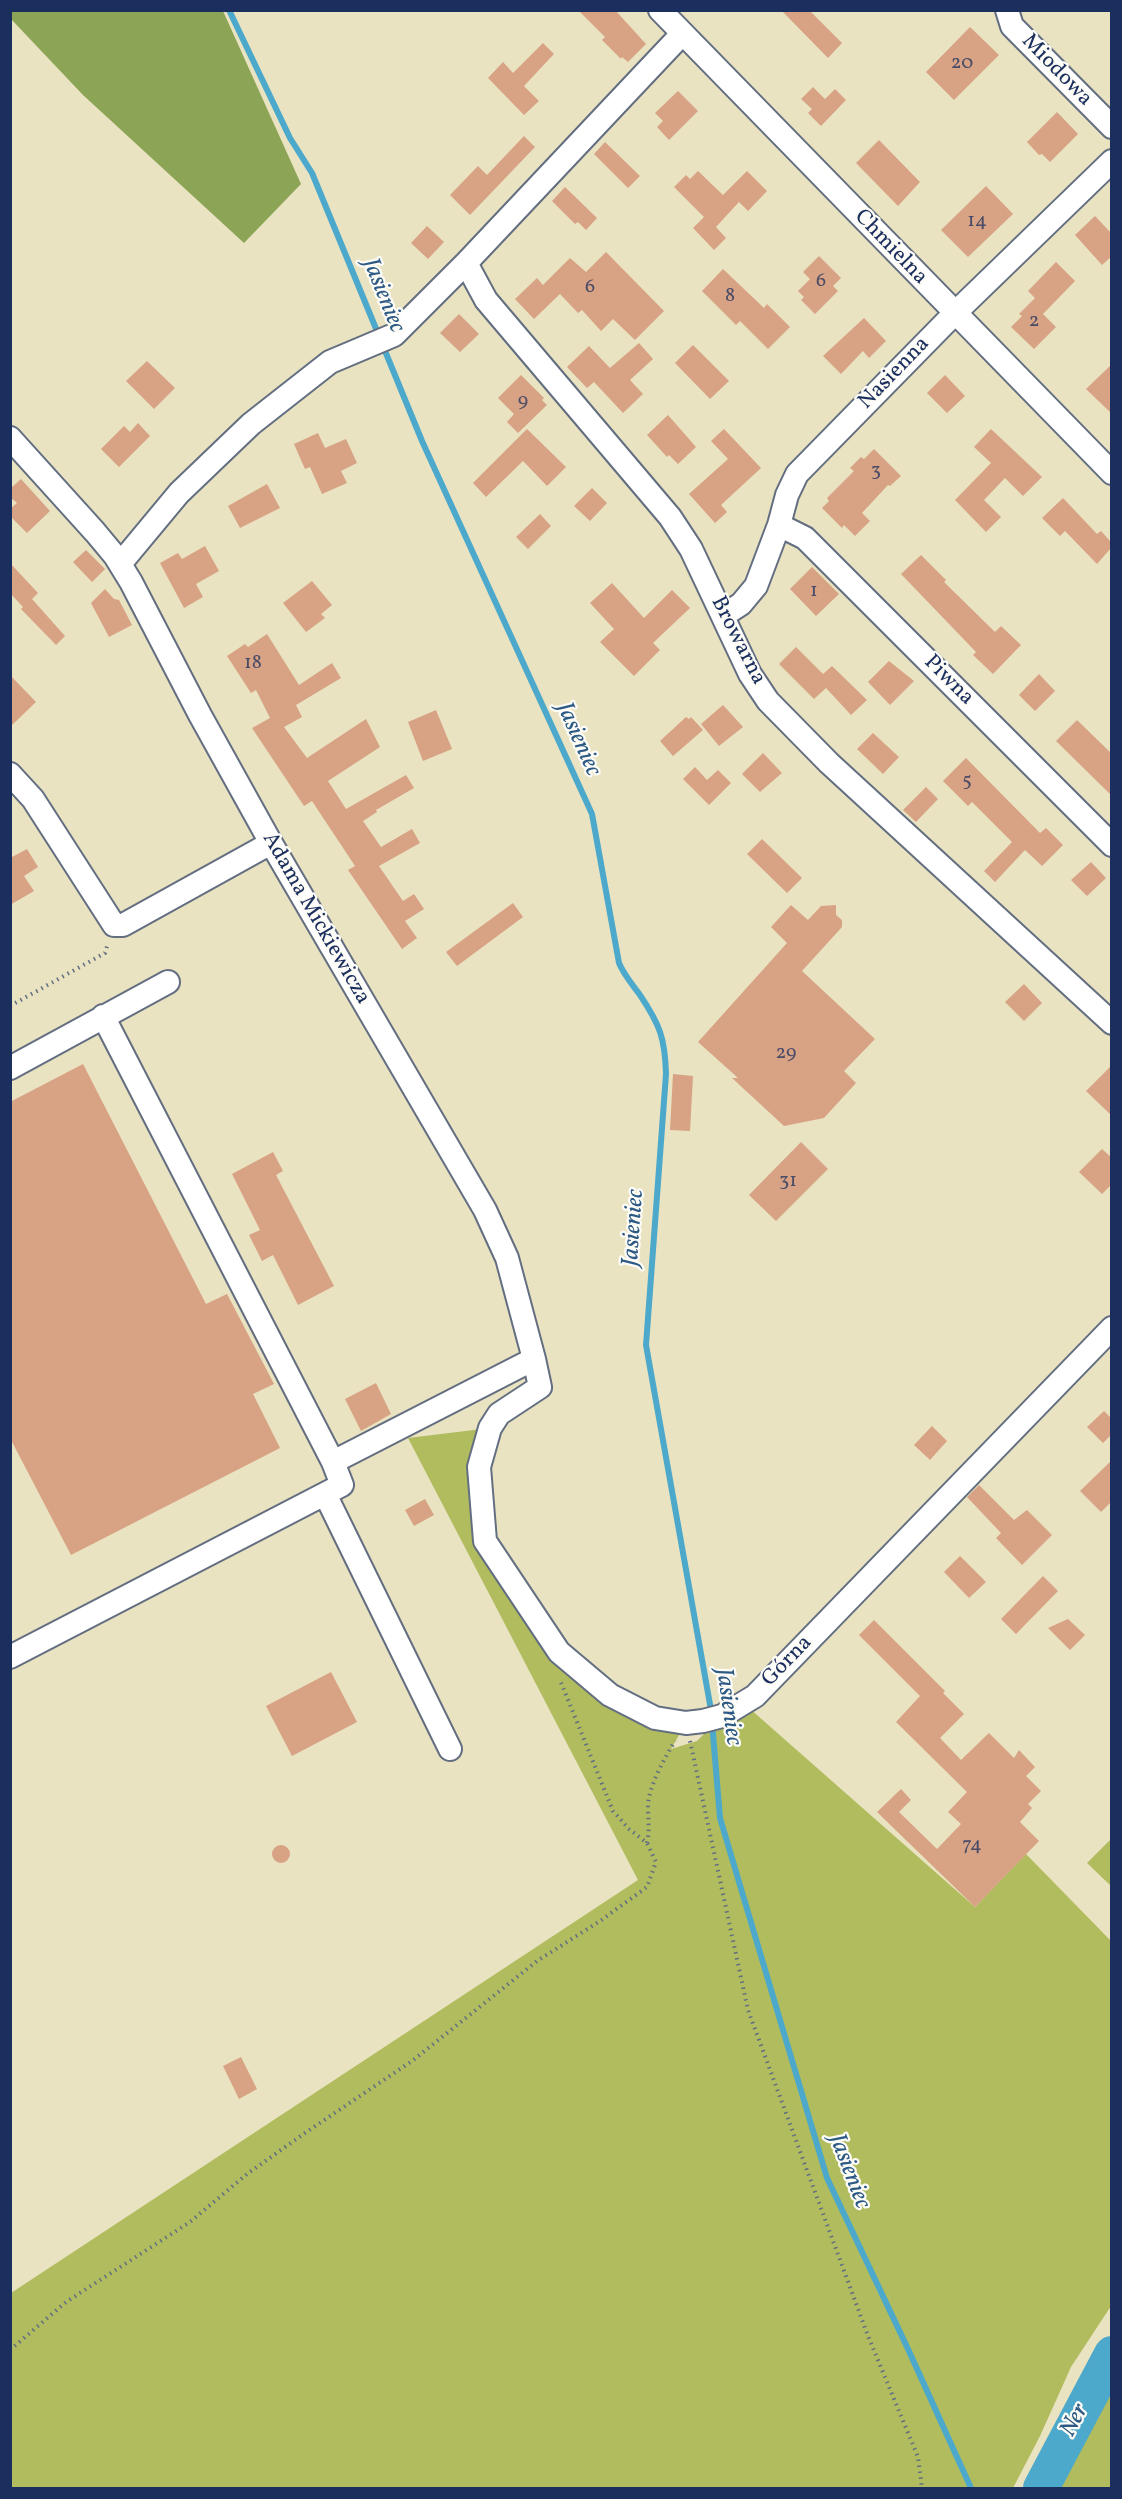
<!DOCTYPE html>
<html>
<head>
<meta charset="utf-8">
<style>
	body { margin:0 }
	#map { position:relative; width:1122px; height:2499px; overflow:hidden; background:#e9e3c1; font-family:Vollkorn,serif }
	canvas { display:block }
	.frame { position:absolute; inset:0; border:12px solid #1b2f5e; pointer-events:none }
</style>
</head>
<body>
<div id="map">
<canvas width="1122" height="2499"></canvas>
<div class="frame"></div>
</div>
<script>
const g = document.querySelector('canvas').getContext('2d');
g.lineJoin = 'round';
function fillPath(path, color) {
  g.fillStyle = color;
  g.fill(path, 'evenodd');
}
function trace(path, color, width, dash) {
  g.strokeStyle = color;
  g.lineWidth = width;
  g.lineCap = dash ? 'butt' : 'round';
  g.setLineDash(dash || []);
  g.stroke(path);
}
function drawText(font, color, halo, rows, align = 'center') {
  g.font = font + ' Vollkorn,serif';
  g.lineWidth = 4.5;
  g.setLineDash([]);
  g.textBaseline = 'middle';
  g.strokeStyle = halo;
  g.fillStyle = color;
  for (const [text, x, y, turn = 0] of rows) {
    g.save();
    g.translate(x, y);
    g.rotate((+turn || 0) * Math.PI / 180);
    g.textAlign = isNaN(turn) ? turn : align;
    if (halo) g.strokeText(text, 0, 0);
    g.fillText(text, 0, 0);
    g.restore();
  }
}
fillPath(new Path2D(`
	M490 1428 485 1541 559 1652 610 1695 686 1723 671 1749 697 1741 705 1733 714 1732 749 1708 975 1907 1026 1854 1111 1941V2306L1071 2367 1040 2436 1013 2488H11V2293L638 1880 408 1438Z
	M1111 1839V1886L1087 1863Z
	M1111 2389V2488H1056Z`), '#b0bc5e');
fillPath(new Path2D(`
	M11 10 223 11 301 184 244 243 83 95 11 19Z`), '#8ca455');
trace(new Path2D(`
	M229 10 290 138 312 173 379 336
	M383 346 422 441 592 814 619 963C624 975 632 984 640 995 660 1025 665 1038 666 1074L646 1345 711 1710 720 1818 827 2178 908 2349 971 2488`), '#4ca9cb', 6);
trace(new Path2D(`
	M1041 2488 1112 2354`), '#4ca9cb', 36);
fillPath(new Path2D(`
	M578 10H615L646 44 628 62 622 57 621 59 602 40 605 37Z
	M781 10H809L842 43 828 58Z
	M970 27 999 55 954 100 926 72Z
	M543 43 554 54 524 86 539 101 524 115 488 78 503 62 513 73Z
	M813 87 825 99 835 89 846 100 821 126 808 113 812 109 801 99Z
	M678 91 698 111 669 140 657 127 663 121 655 113Z
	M1057 112 1078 134 1050 162 1042 154 1039 155 1027 142Z
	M524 136 535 147 470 215 450 195 478 166 487 175Z
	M879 140 920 182 898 206 856 163Z
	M605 142 640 176 628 188 594 154Z
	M698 171 723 195 747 171 767 191 748 211 739 202 716 227 726 238 714 250 693 228 704 217 674 187 686 175 690 179Z
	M986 186 1013 214 968 257 941 230Z
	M565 187 597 218 586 230 578 222 575 224 552 201Z
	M1095 216 1112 234V256L1102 265 1075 235Z
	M427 226 444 242 428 259 411 243Z
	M606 252 664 311 635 340 613 319 601 331 582 310 578 313 560 294 534 319 515 299 537 278 543 285 570 258 586 272Z
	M819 256 841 278 833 286 838 291 815 314 801 300 804 297 798 291 810 279 803 272Z
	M1056 262 1075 281 1043 314 1056 327 1034 349 1011 327 1022 316 1019 314 1035 298 1028 291Z
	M723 269 764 308 767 304 790 327 768 349 740 321 736 325 702 291Z
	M459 314 479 334 460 352 440 333Z
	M864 318 886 341 869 358 863 351 841 374 823 356Z
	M639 343 653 359 630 380 643 394 623 413 594 382 587 388 567 367 589 346 610 368Z
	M693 345 729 381 710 399 675 363Z
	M147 361 175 388 154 409 126 381Z
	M1112 364V414L1086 389Z
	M521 375 544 398 542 400 547 405 518 433 507 422 514 414 498 398Z
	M945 375 965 396 947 413 927 393Z
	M668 415 696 447 678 464 669 455 667 457 647 435Z
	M138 423 150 436 119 467 101 449 124 426 130 432Z
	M527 429 566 467 547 486 523 461 486 497 473 483Z
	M724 429 761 468 721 505 727 512 715 523 689 494 728 459 711 441Z
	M991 429 1042 477 1023 496 1005 478 984 500 1001 517 986 532 955 500 991 463 974 447Z
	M318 433 325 448 346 439 357 463 341 471 347 483 322 494 310 467 305 469 294 444Z
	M874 449 901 476 890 486 888 485 862 513 870 521 855 536 844 525 842 528 822 508 829 501 827 498 854 471 850 468 861 457 864 459Z
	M21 479 50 511 27 533 10 516V509L17 503 10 497V489Z
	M267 484 280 508 240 528 228 506Z
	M592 488 607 503 590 521 574 506Z
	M1063 498 1097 534 1101 531 1111 542V548L1097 564 1065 531 1060 536 1042 518Z
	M540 514 551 526 528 549 516 537Z
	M205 546 219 571 196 584 203 597 184 608 160 563 178 553 182 559Z
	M86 550 105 569 92 582 73 562Z
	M921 555 946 580 944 582 995 632 1001 626 1021 645 993 674 973 655 976 652 901 574Z
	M10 563 38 593 32 599 65 636 56 645 21 609 23 607 10 593Z
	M812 567 839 594 816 616 790 589Z
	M312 581 332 605 321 614 325 618 306 632 283 603Z
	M612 583 644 618 672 590 690 608 653 643 660 650 634 676 600 642 614 629 590 603Z
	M105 589 114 599 119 600 132 625 109 637 91 603Z
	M267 634 299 685 332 663 341 678 296 705 302 717 284 727 307 758 366 719 380 747 328 781 346 809 406 775 414 788 376 810 377 812 363 821 381 847 412 829 420 843 379 866 403 901 414 894 424 909 405 921 417 938 402 949 348 870 355 866 312 801 304 806 252 728 270 718 256 690 251 693 227 656 245 644 248 647Z
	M796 647 823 674 832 666 867 700 851 715 826 688 814 699 779 664Z
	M889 661 914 681 890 705 868 682Z
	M1039 674 1055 691 1035 711 1019 695Z
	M10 675 36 702 10 727Z
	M723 705 743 727 719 746 701 724Z
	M436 710 452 749 423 761 408 722Z
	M686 717 689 719 691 717 703 730 673 756 660 741Z
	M1077 720 1112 754V796L1056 741Z
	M873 733 899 757 883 774 857 749Z
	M763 753 782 773 760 792 742 774Z
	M966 758 1040 833 1046 828 1063 845 1042 866 1025 850 995 882 984 871 1012 842 972 802 968 806 943 781Z
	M695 767 707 780 718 770 731 783 709 805 683 779Z
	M926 787 938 799 916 822 903 810Z
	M762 839 802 878 787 893 747 854Z
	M27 849 38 867 24 876 34 891 10 905V855L12 857Z
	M1091 862 1106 878 1087 896 1071 880Z
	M513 903 523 917 457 966 446 952Z
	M791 905 808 920 821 906 836 905V915L842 920V927L802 971 875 1039 844 1071 856 1083 824 1118 784 1126 732 1078H738L698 1042 787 943 771 927Z
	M1024 984 1042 1003 1024 1021 1005 1002Z
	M83 1064 206 1304 227 1294 274 1384 253 1394 280 1448 71 1555 10 1438V1102Z
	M1112 1065V1116L1086 1091Z
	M673 1074 693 1076 690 1131 670 1130Z
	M801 1142 828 1169 776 1221 749 1195Z
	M1102 1149 1112 1158V1184L1102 1194 1079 1172Z
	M273 1152 283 1171 276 1175 334 1286 298 1305 273 1255 262 1261 249 1235 260 1230 232 1174Z
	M376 1383 391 1414 361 1431 345 1399Z
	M1104 1411 1112 1419V1434L1103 1443 1087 1427Z
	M932 1426 947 1441 930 1460 914 1445Z
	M1112 1460V1501L1101 1512 1080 1491Z
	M979 1485 1014 1520 1027 1510 1052 1535 1022 1565 996 1538 1001 1533 967 1497Z
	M425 1499 434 1515 414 1526 405 1510Z
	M960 1556 986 1582 969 1598 944 1572Z
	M1043 1576 1058 1591 1016 1634 1001 1619Z
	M1068 1619 1085 1635 1070 1650 1048 1628Z
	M874 1620 945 1691 943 1693 964 1714 940 1738 961 1760 989 1733 1014 1758 1019 1750 1035 1767 1026 1776 1041 1791 1028 1804 1032 1808 1020 1822 1039 1841 975 1907 877 1812 901 1789 911 1800 899 1812 937 1849 961 1824 948 1812 967 1792 896 1722 920 1696 859 1635Z
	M331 1672 357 1722 292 1756 266 1706Z
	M272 1854a9 9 0 1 1 18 0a9 9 0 1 1-18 0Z
	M241 2057 257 2089 239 2099 223 2066Z`), '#d8a284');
const minor = new Path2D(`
	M660 10 1112 473
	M1007 10 1012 26 1112 127
	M466 263 486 300 670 517 691 549 750 674 768 701 829 763 1112 1023
	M10 438 95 532 115 556 131 582 200 715 271 843 485 1210 507 1258 534 1359 540 1387 499 1414 490 1428 479 1467 485 1541 559 1652 610 1695 655 1718 686 1723 703 1721 722 1716 755 1696 1112 1328
	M779 525 805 538 1112 845
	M120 564 179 493 251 424 330 362 394 335 466 263 682 34
	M724 615 741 604 756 586 779 525 787 495 797 474 954 314 1112 161
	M10 774 33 799 114 925H123L271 843
	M103 1016 333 1462
	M10 1068 168 982
	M325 1494 450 1749
	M10 1657 342 1485 333 1462 534 1359`);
trace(minor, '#636e81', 26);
trace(new Path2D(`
	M10 1006 105 953 108 943
	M690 1741 748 2010 868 2336 918 2457 922 2488
	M647 1843C650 1830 648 1819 648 1806 648 1788 665 1757 675 1741
	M10 2350 66 2302 190 2222 247 2174 305 2133 412 2061 537 1961 600 1921 647 1887 656 1862 647 1843 629 1829 613 1811 560 1680`), '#636e81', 4, [1.5, 4.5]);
trace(minor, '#fff', 22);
drawText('20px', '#4a4c68', null, [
	["20",962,64],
	["14",977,222],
	["6",821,282],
	["6",590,288],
	["8",730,297],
	["2",1034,322],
	["9",523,402],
	["3",876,472],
	["1",814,592],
	["18",253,664],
	["5",967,782],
	["29",786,1054],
	["31",788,1182],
	["74",972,1846]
]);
drawText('22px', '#1b2f5e', '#fdfcf7', [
	["Miodowa",1056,71,46],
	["Chmielna",890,248,46],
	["Nasienna",895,374,-46],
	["Browarna",737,641,63],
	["Piwna",948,681,45],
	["Adama Mickiewicza",315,919,60],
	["Górna",788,1662,-46]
]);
drawText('italic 24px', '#2c5a84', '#fdfcf7', [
	["Jasieniec",382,296,68],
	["Jasieniec",577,740,66],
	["Jasieniec",635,1228,-86],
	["Jasieniec",727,1707,82],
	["Jasieniec",848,2172,69],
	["Ner",1076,2421,-62]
]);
</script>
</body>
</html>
